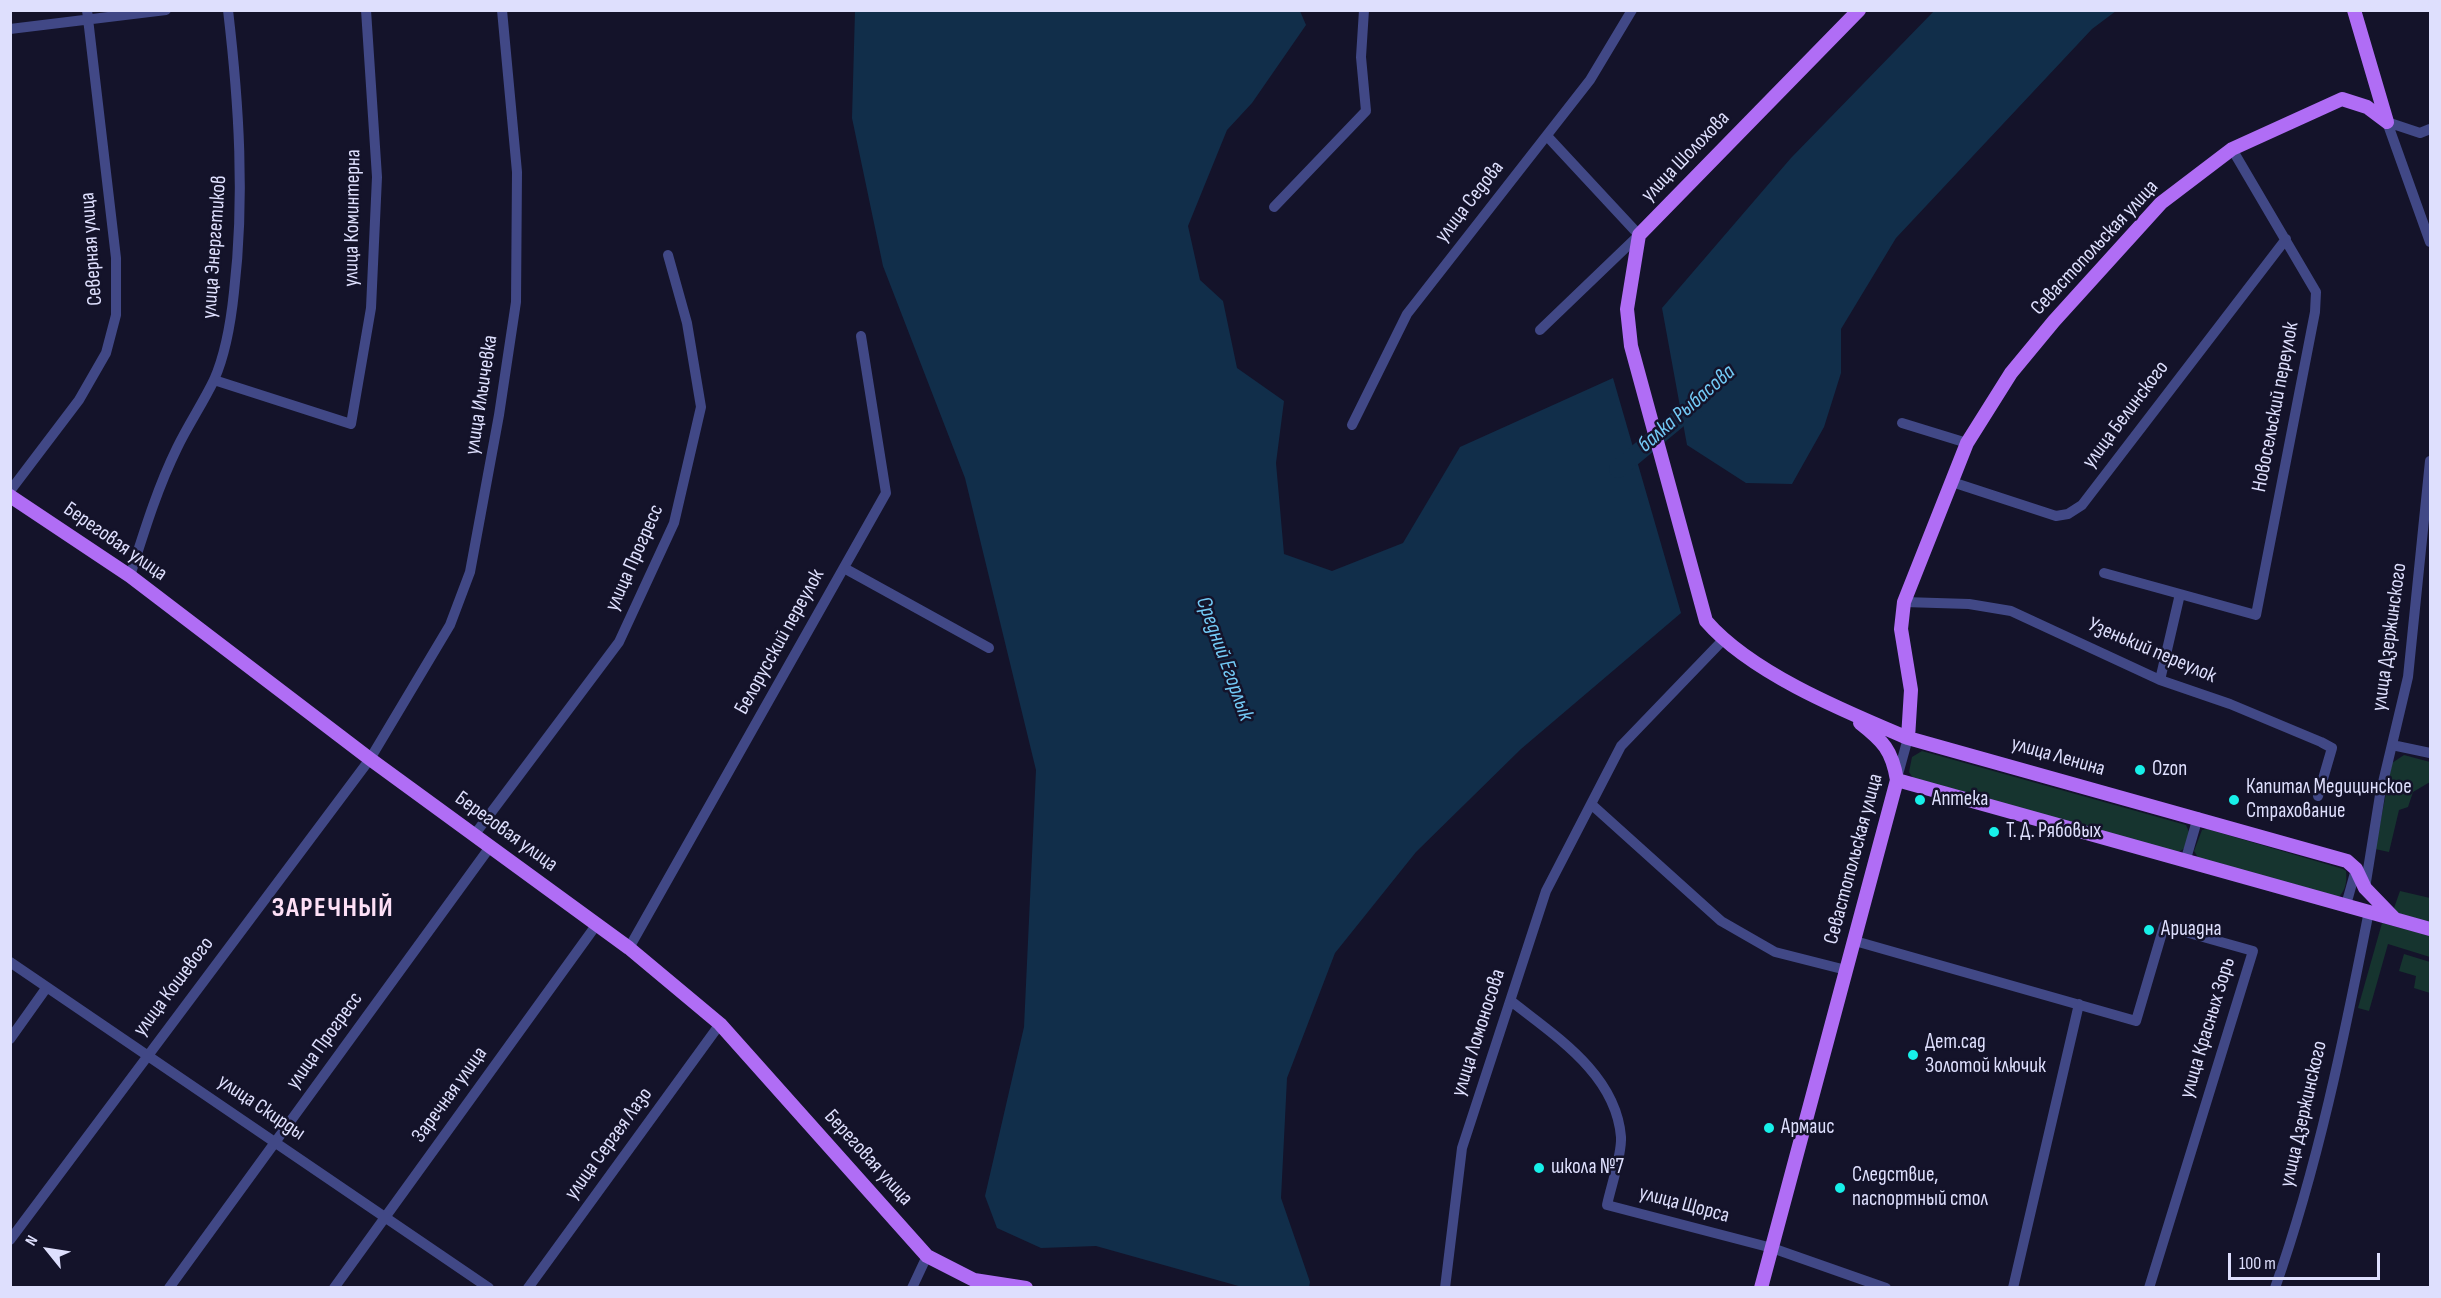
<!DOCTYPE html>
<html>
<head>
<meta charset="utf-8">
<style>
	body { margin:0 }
	#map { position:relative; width:2441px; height:1298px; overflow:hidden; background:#14132a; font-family:"Sofia Sans Condensed",sans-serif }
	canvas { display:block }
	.frame { position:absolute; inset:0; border:12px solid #dedffd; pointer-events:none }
	.north { position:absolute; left:18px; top:1220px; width:60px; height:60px; -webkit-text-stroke:4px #14132a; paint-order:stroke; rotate:300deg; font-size:16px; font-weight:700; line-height:24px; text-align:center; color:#dedffd }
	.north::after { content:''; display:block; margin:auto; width:21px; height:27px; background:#dedffd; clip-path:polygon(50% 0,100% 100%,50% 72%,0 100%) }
	.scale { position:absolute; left:2228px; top:1253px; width:152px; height:27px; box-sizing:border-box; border:3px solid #dedffd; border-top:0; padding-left:8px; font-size:18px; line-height:21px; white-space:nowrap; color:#dedffd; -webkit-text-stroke:4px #14132a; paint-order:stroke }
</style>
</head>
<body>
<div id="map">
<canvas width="2441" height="1298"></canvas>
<div class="frame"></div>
<div class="north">N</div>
<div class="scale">100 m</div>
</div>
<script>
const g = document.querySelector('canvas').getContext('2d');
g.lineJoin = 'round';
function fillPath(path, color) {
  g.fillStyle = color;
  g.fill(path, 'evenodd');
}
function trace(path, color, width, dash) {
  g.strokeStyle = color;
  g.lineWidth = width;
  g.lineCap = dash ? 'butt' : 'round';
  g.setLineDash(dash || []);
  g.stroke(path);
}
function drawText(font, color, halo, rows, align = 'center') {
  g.font = font + ' "Sofia Sans Condensed",sans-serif';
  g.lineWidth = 5;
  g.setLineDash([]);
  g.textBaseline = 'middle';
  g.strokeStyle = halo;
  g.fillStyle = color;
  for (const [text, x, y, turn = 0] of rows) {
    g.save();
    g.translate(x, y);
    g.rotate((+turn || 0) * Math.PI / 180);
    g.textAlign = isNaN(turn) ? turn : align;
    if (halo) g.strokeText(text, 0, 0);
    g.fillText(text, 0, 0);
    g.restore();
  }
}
fillPath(new Path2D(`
	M1922 751 2186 825 2189 832 2185 848 2177 853 1913 778 1909 772 1912 757Z
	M2404 755 2430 762V782L2413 792 2408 807 2399 810 2389 852 2375 849 2392 763Z
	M2207 829 2343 869 2346 871C2347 881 2346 889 2339 897L2199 859 2194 851 2202 830Z
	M2400 891 2430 898V922L2397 913 2394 908Z
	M2382 923 2430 936V957L2388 944 2369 1011 2358 1008Z
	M2404 954 2430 962V993L2414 988 2416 976 2399 971Z`), '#16342f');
fillPath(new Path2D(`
	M855 11H1300L1306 25 1252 103 1227 130 1188 226 1200 280 1223 301 1237 368 1284 401 1276 463 1284 554 1332 571 1403 543 1460 447 1613 378 1681 613 1521 749 1416 852 1335 953 1287 1078 1281 1198 1310 1282 1309 1287H1242L1096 1246 1041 1248 997 1228 985 1196 1024 1027 1036 770 965 478 883 266 852 118Z
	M1934 11H2116L2092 29 1896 238 1841 329V373L1824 427 1792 484 1746 483 1687 445 1662 308 1791 158Z`), '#112e4a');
trace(new Path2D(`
	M1618 469 1700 401`), '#112e4a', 18);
trace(new Path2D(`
	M10 29 166 10
	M2387 122 2430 242
	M2387 122 2420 133 2430 129
	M1274 207 1366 111 1361 57 1364 10
	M1540 330 1639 235 1547 136
	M214 380 351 424 371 308 377 177 366 10
	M1902 423 1967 443
	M1352 425 1407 314 1590 80 1632 10
	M1952 482 2056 516 2068 514 2082 505 2286 239
	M10 491 79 400 106 353 116 315V258L87 10
	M844 568 989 648
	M2104 573 2256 615 2315 312 2316 292 2232 149
	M130 576C144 532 157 489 177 448 188 425 203 403 214 380 226 353 231 321 234 292 245 198 239 104 228 10
	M1904 602 1969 604 2011 611 2160 680 2230 704 2321 742 2332 748 2318 796
	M2160 680 2180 594
	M2392 745 2430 753
	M1897 778 1908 738
	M1591 804 1721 921 1775 952 1846 970
	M475 834 619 642 674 523 701 407 687 323 668 255
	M2185 862 2198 817
	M2365 888 2380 795 2408 677 2430 461
	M2346 905 2356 869
	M1855 941 2136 1021 2164 926 2253 951 2149 1288
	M629 948 886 493 861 336
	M10 962 489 1288
	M1511 1001C1555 1036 1616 1074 1621 1137 1622 1155 1611 1186 1607 1205L1772 1248 1886 1288
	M10 1039 47 987
	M10 1240 370 759 450 625 470 572 499 415 516 302 517 172 502 10
	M169 1288 490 847
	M334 1288 597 924
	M528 1288 720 1024
	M912 1288 927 1256
	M1445 1288 1462 1148 1546 891 1621 746 1723 640
	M2013 1288 2079 1004
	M2275 1288C2318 1166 2344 1038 2369 911`), '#414886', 10);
trace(new Path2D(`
	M1859 10 1639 235 1627 309 1631 346 1706 621C1751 673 1844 711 1908 738L2347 861 2356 869 2365 888 2394 918
	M2354 10 2387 122
	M10 496 130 576 370 759 629 948 720 1024 927 1256 974 1280 1026 1288
	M1908 738 1911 690 1901 629 1904 602 1967 443 2011 373 2054 321 2161 203 2232 149 2342 99 2367 107 2387 122
	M1897 780 2430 929
	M1761 1288 1897 780C1892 750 1883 741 1860 723`), '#b06df5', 14);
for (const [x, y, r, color] of [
	[2140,770,6,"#17f0e9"],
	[1920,800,6,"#17f0e9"],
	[2234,800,6,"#17f0e9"],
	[1994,832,6,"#17f0e9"],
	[2149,930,6,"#17f0e9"],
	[1913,1055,6,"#17f0e9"],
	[1769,1128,6,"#17f0e9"],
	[1539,1168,6,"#17f0e9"],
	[1840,1188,6,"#17f0e9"]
]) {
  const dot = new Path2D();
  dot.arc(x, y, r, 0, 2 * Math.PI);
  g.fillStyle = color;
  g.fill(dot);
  trace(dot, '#14132a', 2);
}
drawText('21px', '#dedffd', '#14132a', [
	["улица Шолохова",1686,157,-46],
	["улица Седова",1470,202,-52],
	["улица Коминтерна",353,218,-89],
	["улица Энергетиков",215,247,-86],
	["Севастопольская улица",2095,248,-47],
	["Северная улица",92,249,-94],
	["улица Ильичевка",482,395,-81],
	["Новосельский переулок",2276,407,-79],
	["улица Белинского",2126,415,-53],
	["Береговая улица",115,542,35],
	["улица Прогресс",635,558,-66],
	["улица Дзержинского",2390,637,-82],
	["Белорусский переулок",780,642,-61],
	["Узенький переулок",2152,651,23],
	["улица Ленина",2058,757,16],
	["Береговая улица",506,832,36],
	["Севастопольская улица",1854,859,-75],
	["улица Кошевого",174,987,-53],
	["улица Красных Зорь",2208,1028,-73],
	["улица Ломоносова",1479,1033,-72],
	["улица Прогресс",325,1041,-54],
	["Заречная улица",450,1095,-54],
	["улица Скирды",261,1108,34],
	["улица Дзержинского",2304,1114,-77],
	["улица Сергея Лазо",609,1144,-54],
	["Береговая улица",868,1158,48],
	["улица Щорса",1684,1205,15]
]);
drawText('21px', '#dedffd', '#14132a', [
	["Ozon",2152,770],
	["Капитал Медицинское",2246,788],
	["Страхование",2246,812],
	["Аптека",1932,800],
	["Т. Д. Рябовых",2006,832],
	["Ариадна",2161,930],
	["Дет.сад",1925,1043],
	["Золотой ключик",1925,1067],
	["Армаис",1781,1128],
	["школа №7",1551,1168],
	["Следствие,",1852,1176],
	["паспортный стол",1852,1200]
], 'left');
drawText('italic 22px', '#73caf6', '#14132a', [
	["балка Рыбасова",1687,409,-41],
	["Средний Егорлык",1224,659,70]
]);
g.letterSpacing = '1.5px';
drawText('bold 27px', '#fde0f6', '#14132a', [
	["ЗАРЕЧНЫЙ",333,909]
]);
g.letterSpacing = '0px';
</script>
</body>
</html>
